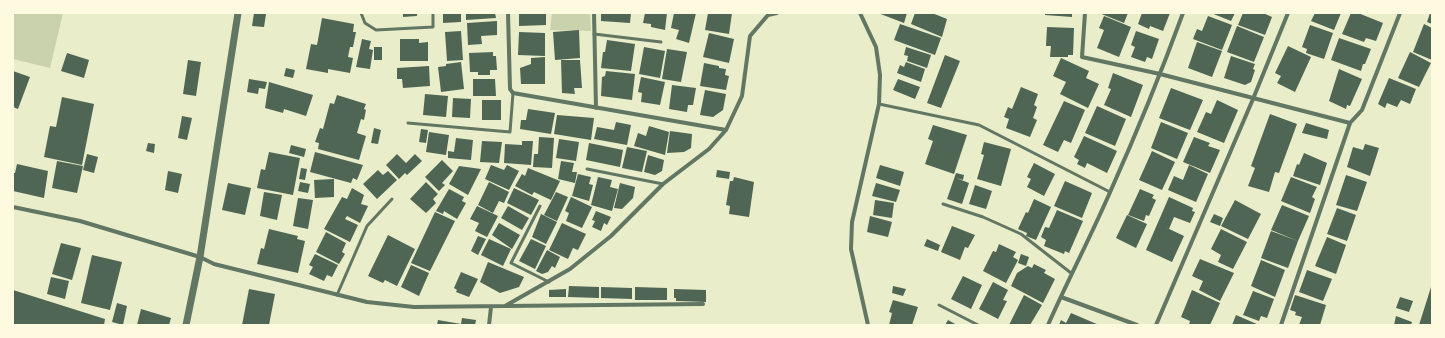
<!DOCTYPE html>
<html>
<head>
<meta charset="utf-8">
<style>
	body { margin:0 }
	#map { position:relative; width:1445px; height:338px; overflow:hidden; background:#e9edc9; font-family:"Source Serif 4",serif }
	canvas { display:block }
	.frame { position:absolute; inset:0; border:14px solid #fefae0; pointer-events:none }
</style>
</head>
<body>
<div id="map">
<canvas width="1445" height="338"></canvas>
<div class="frame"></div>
</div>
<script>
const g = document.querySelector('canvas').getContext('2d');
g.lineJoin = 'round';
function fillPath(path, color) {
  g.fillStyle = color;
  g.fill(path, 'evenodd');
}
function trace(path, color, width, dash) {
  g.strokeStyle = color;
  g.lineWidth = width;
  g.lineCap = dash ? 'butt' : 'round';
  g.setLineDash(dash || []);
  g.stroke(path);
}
fillPath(new Path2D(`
	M13 13H63L50 68 13 59Z
	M552 13H590L591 31 550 30Z`), '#cad2ad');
fillPath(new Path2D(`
	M254 13 266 14 264 27 252 26Z
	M403 13H417V16L403 17Z
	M443 13H461V22L443 23Z
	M466 13H495L496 18 466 20Z
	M519 13H546V25L519 26Z
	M601 13H631L630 23 601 21Z
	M645 13H667L665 30 651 27V24L643 23Z
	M674 13H696L689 43 676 39 679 30 671 28Z
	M708 13H732L729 34 705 30Z
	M878 13H907L904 23Z
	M915 13H932L947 19 942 37 911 24Z
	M1045 13H1072V17L1045 15Z
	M1099 13H1128L1124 23Z
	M1142 13H1170L1163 31 1150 26 1149 29 1138 24Z
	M1211 13H1235L1231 21Z
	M1243 13H1263L1272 17 1265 35 1238 25Z
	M1315 13H1341L1334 30 1311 21Z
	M1351 13H1358L1383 23 1376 41 1366 38 1364 42 1342 34Z
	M1430 13H1432V24L1427 22Z
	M1104 16 1131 27 1119 57 1097 48 1104 30 1099 28Z
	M1208 16 1232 25 1222 50 1193 39 1197 29 1202 31Z
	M322 18 354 24 353 32H356L353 47H350L348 57 353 58 350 73 328 69V73L306 69 311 44 317 45Z
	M497 21V35L481 36 482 44 468 45 467 23Z
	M900 24 941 38 935 55 894 40Z
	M1424 24 1432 28V60L1413 52Z
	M1310 25 1333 33 1324 59 1306 53 1307 49 1302 47Z
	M1237 26 1264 37 1254 62 1227 52Z
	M1047 27 1074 28 1073 55H1068V57H1050L1051 46H1046Z
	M579 30 580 58 555 60 553 32Z
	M461 31 463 60 447 61 445 32Z
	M1136 31 1159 39 1152 59 1147 57 1145 62 1131 57 1135 47 1131 45Z
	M519 32 545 33V56L518 55Z
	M709 33 734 39 729 63 703 57Z
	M1339 38 1371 49 1365 64H1363L1361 71 1331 60Z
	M362 39 371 41 369 49 373 50 370 69 356 67Z
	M400 39H419V43L428 42V61H400Z
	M607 40 635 44 631 71 601 68 603 52H605Z
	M1197 42 1222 51 1212 77 1188 68Z
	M1288 46 1311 57 1295 92 1277 83 1281 76 1275 73Z
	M374 47H382V60H374Z
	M644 47 665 51 660 78 639 74Z
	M906 47 931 55 927 68 907 61 908 56 904 55Z
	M667 49 687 52 681 82 662 79Z
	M493 52V56H496L497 70H490V75H478V72H470L469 53Z
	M1410 52 1431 63 1419 87 1398 78Z
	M67 53 89 60 84 78 61 71Z
	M945 55 960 61 941 108 927 103Z
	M1231 56 1255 64 1253 69 1255 70 1251 82 1245 85 1224 78Z
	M545 57V84H521L520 68 531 64V58Z
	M1061 58 1089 71 1086 78 1099 84 1088 108 1060 94 1066 82 1053 76Z
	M188 60 201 62 196 96 183 94Z
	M561 60H580L582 88H574L575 94 562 93Z
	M461 62 464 89 441 92 438 67 446 66V64Z
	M906 62 925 69 921 82 897 73 900 65 904 67Z
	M704 63 719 66V68L726 69 725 75 729 76 726 90 700 86Z
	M429 66 430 86 403 88 402 79H397V68Z
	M286 68 295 70 293 78 284 76Z
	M1339 69 1362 79 1350 106 1347 105 1346 109 1329 101Z
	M13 71 30 77 18 109 13 107Z
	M606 71 635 74 632 100 601 96 602 77 605 76Z
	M1113 73 1143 85 1131 117 1104 105 1111 89 1108 88Z
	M641 77 665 82 660 105 641 102 642 93 638 92Z
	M1389 78 1416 89 1410 104 1401 100 1397 107 1387 103 1385 108 1378 104Z
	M249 79 267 82 265 89 259 88 258 94 247 92Z
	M473 79H495L496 96H473Z
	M898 79 920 87 915 99 893 90Z
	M269 82 313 95 306 116 284 109 283 113 265 108Z
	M672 85 696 88 693 105H688L687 112 669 109Z
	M1021 87 1038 94 1034 105 1037 107 1033 118 1037 120 1030 137 1006 128 1009 119 1004 117 1008 107 1012 109Z
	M1171 88 1203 100 1190 130 1159 118Z
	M705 90 726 94 723 110 713 117 700 115Z
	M425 94 448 96 446 117 423 115Z
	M337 95 366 104 364 109 366 110 364 120 361 119 357 133 366 136 359 160 318 149 319 143 315 142 320 128 323 129 330 103 334 104Z
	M62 97 94 104 82 165 44 157 50 126 56 127Z
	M453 98 471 99 470 118 452 117Z
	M482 100H501V120H482Z
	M1217 100 1238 110 1224 143 1197 132 1206 112 1211 114Z
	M1064 101 1085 110 1071 143 1064 140 1058 152 1043 145Z
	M1097 106 1126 119 1115 146 1085 133Z
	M528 109 555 113 551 134 520 129 521 120H526Z
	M1270 114 1297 124 1279 173 1275 172 1269 192 1248 186 1255 168 1251 166Z
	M557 115 594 118 591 140 554 134Z
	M182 116 192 118 187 140 178 138Z
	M616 122 631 125 627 145 594 139 597 127 614 130Z
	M1161 122 1188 133 1177 159 1151 148Z
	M1306 123 1329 130 1327 139 1302 133Z
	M933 125 967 135 954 174 925 164 933 141 928 139Z
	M649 126 669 132 665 155 634 146 638 133 646 136Z
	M374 128 381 130 378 144 371 143Z
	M421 129 428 130 426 143 419 142Z
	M670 131 692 134 691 148 684 152 667 153Z
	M429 132 449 135 446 155 426 152Z
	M1084 136 1117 151 1107 173 1087 163 1085 168 1077 164 1079 160 1074 157Z
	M539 137 554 138 552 168 533 167 534 154H538Z
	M1194 137 1210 143 1208 146 1220 150 1210 173 1183 162Z
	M456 138 473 140 471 160 448 158V151L454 152Z
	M559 139 579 142 576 161 556 158Z
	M482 141 502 142 499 163 480 162Z
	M522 141H533L531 165 504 163 505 144 522 145Z
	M984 142 1011 149 1001 186 977 179 984 155 981 154Z
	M148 143 155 144 154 153 146 151Z
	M589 143 623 150 620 167 586 160Z
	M1365 144 1379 148 1370 176 1347 167 1353 147 1363 150Z
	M291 145 306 149 304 157 289 153Z
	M627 147 647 151 642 172 622 168Z
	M1152 151 1175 162 1162 190 1139 180Z
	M269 152 300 158 293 195 257 188 261 169 265 170Z
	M315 152 363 165 357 180 353 178 351 183 310 172Z
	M1304 153 1327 163 1320 185 1293 176 1297 164 1299 165Z
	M87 154 98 157 94 173 83 170Z
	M397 154 406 163 415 154 422 161 407 175 405 173 399 179 386 165Z
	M648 155 664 160 662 171 655 175 644 172Z
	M442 160 453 171 442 183 445 185 439 191 425 177Z
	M57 161 83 166 77 193 52 188Z
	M561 161 574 163 572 172H577L575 183 558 179Z
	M1034 163 1055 174 1044 196 1027 187 1031 179 1027 177Z
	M17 164 48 171 44 198 13 191V173H15Z
	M491 165 504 170 507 165 519 171 509 190 485 179Z
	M880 165 904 172 900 186 876 178Z
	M1189 165 1208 174 1196 202 1168 190 1174 176 1183 180Z
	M459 166 481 169 468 195 449 184Z
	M301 168 307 169 305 180 299 179Z
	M528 168 560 181 551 200 534 192 532 195 515 186 522 174 525 176Z
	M378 170 383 175 388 171 397 180 377 199 363 184Z
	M717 170 730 172 729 179 716 177Z
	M168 171 182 174 178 193 165 190Z
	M956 173 964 175 963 180 956 178 969 183 962 204 947 199Z
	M578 174 591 177 589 184 593 185 589 201 572 196Z
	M1346 175 1367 182 1357 211 1336 205Z
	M598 177 612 180 610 187 618 189 612 211 591 205Z
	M734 177 754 182 749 217 729 214 730 206 726 205 730 181H733Z
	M1291 177 1317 187 1312 197 1315 199 1310 213 1281 201Z
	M334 179V197L315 198 314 180Z
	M1065 181 1092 193 1082 218 1054 206Z
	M300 182 310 184 308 193 298 191Z
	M426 182 438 194 433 199 436 203 426 213 410 199Z
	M489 182 509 192 504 203 499 201 493 213 478 205Z
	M228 183 251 188 245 215 222 210Z
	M620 183 635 187 633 198 622 209 614 208Z
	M876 183 900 190 896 202 872 196Z
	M975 185 992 191 986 209 969 204Z
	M352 188 364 195 361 204 368 206 360 223 347 216 345 219 358 225 350 242 324 229 342 197 347 199Z
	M514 188 539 200 531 215 507 203Z
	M449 189 464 197 462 201 466 203 457 219 444 211 443 214 436 211Z
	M1140 189 1154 195 1152 198 1156 200 1149 216 1146 215 1144 221 1128 215Z
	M264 192 282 195 277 220 260 216Z
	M556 192 568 197 557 221 544 215Z
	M571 197 592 207 582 228 566 221 569 213 565 211Z
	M1169 197 1193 208 1192 211 1195 212 1190 223 1174 217 1169 229 1165 227 1184 236 1172 262 1146 250Z
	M298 198 313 200 308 229 293 226Z
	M1034 199 1051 207 1036 240 1026 236 1027 233 1018 229 1026 212 1028 213Z
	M875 200 894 203 892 218 873 215Z
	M1235 200 1261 214 1248 239 1221 226Z
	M1282 205 1309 216 1298 241 1271 230Z
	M477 206 498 216 487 237 475 231 479 223 470 219Z
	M508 206 529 218 522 230 501 218Z
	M1337 208 1356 215 1347 241 1327 234Z
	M1057 210 1083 221 1069 253 1065 251 1064 254 1044 246 1046 240 1041 237 1045 227 1049 228Z
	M596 211 611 217 607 225 604 223 601 231 592 227 595 221 592 220Z
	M435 212 455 221 430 271 411 263Z
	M541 214 557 222 546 244 532 237Z
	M1214 214 1223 218 1220 226 1210 222Z
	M1127 215 1147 224 1136 248 1116 238Z
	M870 216 892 222 888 237 867 232Z
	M499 223 520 235 512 249 492 235Z
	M562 223 586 234 578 250 573 248 568 259 549 250Z
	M952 226 975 235 968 248 965 247 960 260 941 252Z
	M269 229 298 236 297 239 305 241 298 273 257 264 261 248 264 249Z
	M1221 229 1247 242 1233 269 1218 262 1221 255 1211 249Z
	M1271 231 1298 241 1288 268 1261 258Z
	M326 232 346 243 342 252 345 254 339 264 316 252Z
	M388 235 415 249 397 286 385 280 383 283 368 276Z
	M478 236 486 239 478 255 471 251Z
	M1327 237 1346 245 1336 274 1315 266Z
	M489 239 511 249 503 266 481 255Z
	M531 239 546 246 535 269 519 261Z
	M927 239 940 245 938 251 924 246Z
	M61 243 81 248 72 280 52 274Z
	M999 244 1016 252 1013 257 1018 260 1006 283 983 271 993 251 996 252Z
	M547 250 560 257 555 268 552 266 548 272 542 274 536 271Z
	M315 254 338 265 332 277 327 275 324 281 309 274 313 267 309 265Z
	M1021 254 1029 257 1026 266 1018 263Z
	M92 255 122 262 110 310 81 303Z
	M1200 259 1234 273 1220 301 1199 290 1203 281 1192 276Z
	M1261 260 1285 270 1275 297 1251 286Z
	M488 262 524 277 519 287 500 293 480 282Z
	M1034 264 1046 270 1044 273 1055 279 1043 303 1011 286 1017 273 1028 266 1032 268Z
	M411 265 429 273 419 296 401 287Z
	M1307 270 1332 279 1323 301 1299 292Z
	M461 272 478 279 469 297 456 292 457 290 454 288Z
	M963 276 982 285 971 309 951 299Z
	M51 277 69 281 65 299 47 294Z
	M993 282 1008 290 1003 300 1007 301 998 319 979 309Z
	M1432 284V325H1419Z
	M569 286 599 287V298L568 297Z
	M893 286 906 289 903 296 892 293Z
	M601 287 632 288V299L601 298Z
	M635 287 667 288V300H635Z
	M249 289 275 294 269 325H242Z
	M566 289V297H549V290Z
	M674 289 706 290V302L676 301V298H674Z
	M13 290 105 319 104 325H13Z
	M1192 290 1220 303 1210 325H1189L1190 321 1181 317Z
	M1253 291 1274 299 1267 318 1261 316 1259 321 1243 315Z
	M1024 295 1042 305 1030 325H1009Z
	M1295 295 1326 305 1320 325H1299L1302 317 1295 315 1296 312 1290 310Z
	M1400 297 1413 301 1409 312 1396 308Z
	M893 300 918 307 912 325H889L892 313 889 312Z
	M117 303 127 306 123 325 112 322Z
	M141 309 171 318 169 325H137Z
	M1071 313 1099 325H1059L1061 320 1066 323Z
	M1236 315 1259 325H1232Z
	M1396 316 1412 322 1411 325H1394Z
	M462 318 476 320 475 325H437L438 320 461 324Z
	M948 320 957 325H945Z`), '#4f6655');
trace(new Path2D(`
	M361 13 365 23 376 30 433 27V13
	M594 34 661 42
	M879 104 979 125 1110 192
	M408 123 510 132 513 93
	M587 169 663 184
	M943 204 983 217 1021 234 1071 273
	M540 206 511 263 549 282
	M337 295 367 226 392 199
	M939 305 978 325`), '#617663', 3);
trace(new Path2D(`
	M508 13 510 89 513 93 726 130
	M594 13 596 108
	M860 13 876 47 880 75 879 104 852 222 851 249 868 325
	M1085 13 1082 57 1160 74 1350 123 1362 110 1400 13
	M13 207 80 221 200 257 214 264 367 302 414 307 505 306 570 269 611 236 663 184 709 149 726 130 742 96 750 36 768 15 777 13
	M1061 297 1137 325
	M505 306 703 304
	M489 325 491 307
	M1048 325C1068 280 1091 236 1111 190 1137 132 1161 73 1183 13
	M1156 325 1253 99 1288 13
	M1281 325 1350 123`), '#617663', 4);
trace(new Path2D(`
	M186 325 200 257 238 13`), '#617663', 7);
</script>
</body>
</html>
